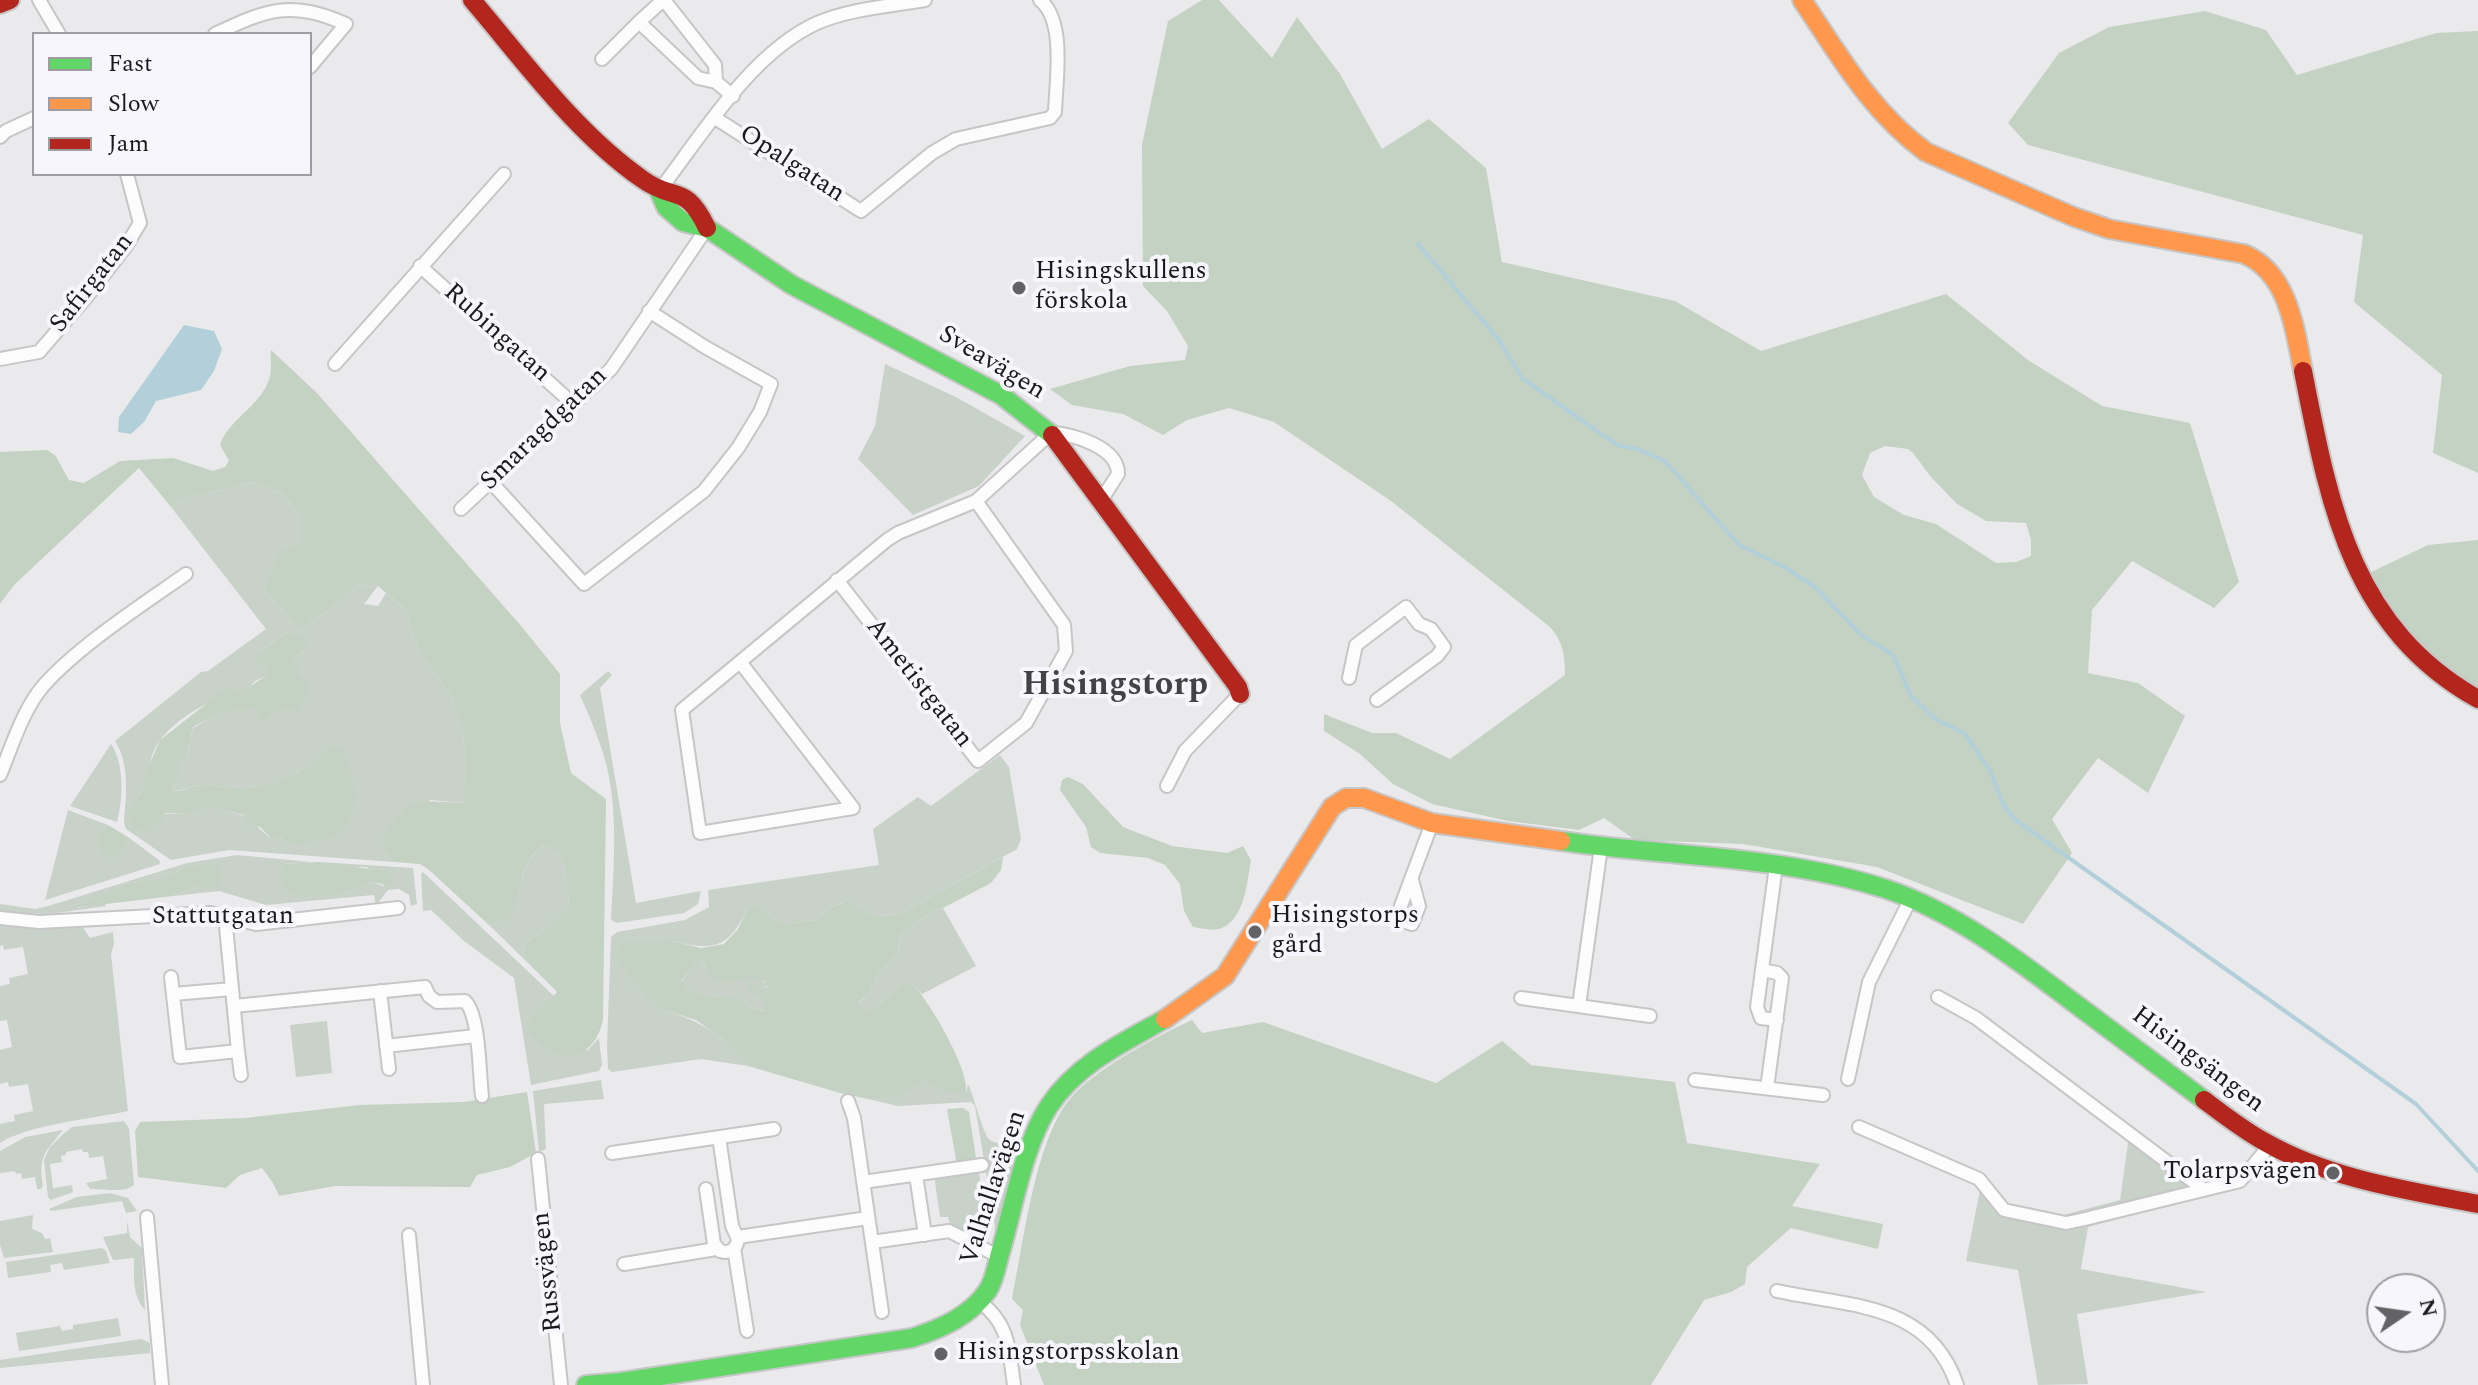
<!DOCTYPE html>
<html>
<head>
<meta charset="utf-8">
<style>
	body { margin:0 }
	#map { position:relative; width:2478px; height:1385px; overflow:hidden; background:#eaeaed; font-family:Spectral,serif }
	canvas { display:block }
	.legend { position:absolute; left:32px; top:32px; width:280px; height:144px; box-sizing:border-box; background:#f6f6fc; border:2px solid #9e9ea2; margin:0; padding:10px 14px; list-style:none; font-size:24px; color:#1a1a1c }
	.legend li { display:flex; align-items:center; gap:16px; height:40px }
	.legend b { width:40px; border:2px solid #9e9ea2 }
	.north { position:absolute; left:2366px; top:1273px; width:80px; height:80px; box-sizing:border-box; background:#f6f6fc; border:2px solid #9e9ea2; border-radius:50%; rotate:77deg; font-size:22px; font-weight:700; line-height:32px; text-align:center; color:#1a1a1c }
	.north::after { content:''; display:block; margin:auto; width:28px; height:36px; background:#636365; clip-path:polygon(50% 0,100% 100%,50% 72%,0 100%) }
</style>
</head>
<body>
<div id="map">
<canvas width="2478" height="1385"></canvas>
<ul class="legend">
<li><b style="height:10px;background:#63d668"></b>Fast</li>
<li><b style="height:10px;background:#ff974d"></b>Slow</li>
<li><b style="height:10px;background:#b3261e"></b>Jam</li>
</ul>
<div class="north">N</div>
</div>
<script>
const g = document.querySelector('canvas').getContext('2d');
g.lineJoin = 'round';
function fillPath(path, color) {
  g.fillStyle = color;
  g.fill(path, 'evenodd');
}
function trace(path, color, width, dash) {
  g.strokeStyle = color;
  g.lineWidth = width;
  g.lineCap = dash ? 'butt' : 'round';
  g.setLineDash(dash || []);
  g.stroke(path);
}
function drawText(font, color, halo, rows, align = 'center') {
  g.font = font + ' Spectral,serif';
  g.lineWidth = 8;
  g.setLineDash([]);
  g.textBaseline = 'middle';
  g.strokeStyle = halo;
  g.fillStyle = color;
  for (const [text, x, y, turn = 0] of rows) {
    g.save();
    g.translate(x, y);
    g.rotate((+turn || 0) * Math.PI / 180);
    g.textAlign = isNaN(turn) ? turn : align;
    if (halo) g.strokeText(text, 0, 0);
    g.fillText(text, 0, 0);
    g.restore();
  }
}
fillPath(new Path2D(`
	M885 364 956 397 1025 436 979 486 913 515 858 459 875 426Z
	M252 482 284 494 302 520V542L264 590 300 630 339 602 358 584 378 586 364 604 378 606 386 593 405 609 419 652 452 697 462 724 466 767 465 803 430 800 384 851 394 862 229 850 171 860 126 829 124 822C126 796 130 764 115 741L201 672 208 671 266 629 171 507 179 500ZM289 632 304 650 293 659 296 674 285 707C270 712 256 706 240 708 223 710 208 719 193 728L187 756 179 765V775L172 790C184 792 191 785 202 785 215 785 228 788 240 788 275 787 306 771 330 747L325 839 305 840 289 845 280 837H269L245 816 209 806 187 814H127C132 807 138 800 141 792 148 776 149 754 161 739 179 716 218 694 247 690L255 681 269 675 259 652Z
	M608 671 612 675 600 688 636 903 701 891 698 904 684 913 617 923 611 920C613 877 617 832 611 789 607 756 593 725 580 695Z
	M111 744C125 764 123 800 117 822L70 806Z
	M1000 755 1009 767 1021 839 1017 849 898 915 875 916 845 901 828 909 815 920 784 924 756 907H748C729 949 714 951 672 941L664 1010C699 1021 726 1035 748 1066L701 1059 612 1072 608 1069 607 1046 611 937 617 932 685 920 709 907 708 890 879 865 873 829 918 797 931 806Z
	M68 810 108 825 99 832 120 854 128 837 159 860 160 864 45 900Z
	M543 845 562 855 569 905 548 927 525 943 523 958 489 925 510 918C524 892 515 867 543 845Z
	M237 855 312 862 282 864 340 895 373 882 385 887 367 867H343L319 862 413 868 417 904 411 906 409 895 399 889 388 890 376 905 374 895 266 905 219 891 173 896 198 886 183 868 167 877 125 884 76 908 105 903 106 906 50 914 0 913V904L35 909 45 907 187 863Z
	M423 872 554 996 549 1001 587 1051 599 1038 602 1065 599 1071 531 1085 514 978 464 941 431 910 423 911 421 874Z
	M943 908 976 966 922 994 913 985H902L870 1012 858 1004 869 994 877 977 898 953 900 935 932 911Z
	M75 924 82 926 90 938 113 932 114 944 111 954 128 1111C91 1119 30 1124 0 1143V1124L15 1121 14 1115 33 1111 28 1084 9 1087 8 1082 0 1084V1050L12 1047 7 1020 0 1021V986L10 984 9 978 28 974 23 947 4 950 3 945 0 946V926L34 928Z
	M697 960 702 961 705 967C715 970 727 976 738 978 750 979 760 975 769 986L762 988 766 1012 751 1008 739 998 730 995 712 997 685 990 681 982Z
	M327 1021 332 1073 296 1077 290 1025Z
	M923 1079 966 1093 968 1084C974 1096 983 1135 990 1140 996 1144 1004 1144 1010 1144L1022 1132 997 1239 975 1106 971 1102 897 1106 873 1100 900 1097Z
	M601 1080 604 1099 544 1104 546 1149 539 1152 533 1091Z
	M124 1121 129 1128 134 1185C124 1194 104 1188 90 1189L86 1183 107 1179 103 1156 89 1158 88 1152H83L82 1149 66 1152V1155L61 1156 62 1162 50 1164 53 1188 72 1185 73 1192 51 1200 48 1197 44 1160 50 1147 62 1135 72 1127Z
	M2130 1129 2214 1192 2088 1227 2081 1269 2206 1292 2077 1314 2088 1384 2038 1385 2018 1270 1966 1261 1983 1175 2006 1206 2056 1217 2120 1200Z
	M63 1130C45 1153 38 1155 43 1186L41 1189H37L35 1177 22 1179 21 1173 16 1174 15 1171 0 1173V1151L25 1137Z
	M972 1170 979 1173 989 1232 988 1239 983 1242 951 1228 948 1217H940L934 1175Z
	M110 1193 128 1198 137 1211 126 1213 122 1201 51 1211 49 1209 77 1197Z
	M33 1215 32 1229 42 1233 45 1239 50 1238 53 1252 4 1258 0 1245V1221Z
	M127 1221 130 1237 142 1248 145 1310C132 1296 134 1275 134 1258L113 1260 103 1237 127 1233Z
	M102 1248 106 1251 110 1263 64 1270 62 1263 50 1265 51 1272 8 1278 6 1262Z
	M118 1318 121 1336 19 1351 16 1333 60 1326 62 1331 73 1329V1325Z
	M141 1339 150 1343V1353L0 1368V1360Z`), '#c8d2c9');
fillPath(new Path2D(`
	M1202 0H1219L1272 58 1297 17 1340 74 1382 149 1429 119 1486 168 1502 262 1675 301 1761 351 1946 294 2028 360 2102 406 2190 423 2239 582 2214 608 2132 561 2092 610 2088 673 2138 683 2185 716 2148 793 2098 758 2052 819 2072 853 2023 924 1877 867 1743 844 1635 840 1604 818 1579 830 1508 821 1432 804 1393 784 1360 754 1324 731V714L1372 733H1396L1450 759 1565 675C1565 655 1563 642 1550 627L1391 501 1274 422 1229 408 1187 420 1163 435 1123 414 1072 405 1050 389 1130 366 1185 360 1188 346 1167 311 1143 286 1142 145 1168 21ZM1885 446 1908 449 1913 453 1931 477 1957 504 1986 521 2026 523 2031 540V556L2016 562 1996 563 1936 524 1904 515 1874 497 1862 475 1870 453Z
	M2205 11 2266 30 2297 75 2436 33 2478 31V473L2433 453 2442 375 2354 302 2363 235 2028 145 2008 123 2059 53 2109 27Z
	M271 350 317 393 522 627 560 674V723L571 773 606 799 603 1020C597 1046 581 1062 553 1052 544 1049 535 1038 528 1032 529 1008 544 1007 557 992L523 958 525 943 548 927 569 905 562 855 543 845C515 866 524 892 510 919L489 925 429 870 420 864 394 862 384 851 382 839C410 794 417 801 464 803L466 767 462 725 452 697 419 652 405 609 378 586 358 584 339 602 300 630 264 590 279 552 302 542V520L284 494 252 482 179 500 171 507 139 468 14 585 0 604V452L47 450 55 455 69 480 84 483 120 461 173 458 213 471 225 467 229 461 220 445C229 418 263 405 270 376 272 368 270 358 271 350Z
	M2478 540V692L2410 647 2367 574 2428 545Z
	M289 632 308 639 304 650 293 659 299 667 296 674 308 683 307 696 297 711C282 706 275 709 264 721L258 717 257 708C233 707 214 715 193 727L187 756 179 765V775L172 790C184 793 191 785 202 785 215 785 228 788 240 788 275 787 307 771 330 746L342 749C354 775 366 812 339 833 326 843 303 841 289 845L280 837H270L260 827 247 825 244 815 209 807 187 814 165 813 161 823 145 832 132 827 127 813 141 793 147 770 160 740 228 687 235 692C249 690 256 681 268 675L266 667 255 663 259 652Z
	M1068 777 1083 784 1123 827 1172 846 1227 853 1243 846 1251 860C1247 882 1245 921 1219 929 1212 931 1200 928 1193 927L1184 911 1180 884 1165 865 1148 858 1100 853 1091 847 1086 827 1060 790 1062 780Z
	M108 825 128 837 121 854 113 859 104 856 99 844V832Z
	M1003 857 1001 870 991 883 943 908 932 911 900 935 898 953 877 977 869 994 858 1003 870 1012 902 985H913C930 1002 970 1070 966 1093L944 1092 923 1080 900 1097 873 1100 840 1093 748 1066 723 1039 696 1020 664 1010 645 996 616 957 619 942 672 941 701 948 724 944 738 929 748 907H756L784 924 815 920 828 909 846 901 875 916 898 915ZM697 961H702L711 977C735 987 740 974 765 981L768 987 762 988 749 983 748 990 763 999 765 1012 751 1008 739 998 730 995 712 997 686 990 681 981Z
	M319 862 385 871 392 873V887L373 882 340 895 305 896 288 893 281 880 282 864Z
	M214 864 221 869 223 877 216 889 198 886 173 896 72 908 125 884 166 877 183 868Z
	M1192 1020 1202 1033 1263 1022 1436 1083 1502 1041 1531 1065 1675 1082 1687 1143 1820 1164 1792 1206 1883 1224 1878 1249 1791 1228 1747 1267 1745 1284 1731 1292 1704 1300 1651 1385H1044L1020 1325 1023 1310 1012 1299C1023 1245 1035 1142 1069 1100 1093 1070 1157 1036 1192 1020Z
	M527 1092 536 1153 510 1167 477 1175 470 1187 335 1186 279 1196 273 1183 262 1168 240 1175 226 1188 138 1177 135 1131 140 1122 245 1118 360 1105 463 1102Z
	M963 1108 969 1112 977 1164 957 1165 947 1109Z`), '#c4d2c3');
fillPath(new Path2D(`
	M184 325 214 331 222 349 214 371 201 390 156 401 144 422 131 434 118 432 119 417Z`), '#b2cfda');
trace(new Path2D(`
	M1418 244 1499 340 1522 378 1617 445 1637 449 1664 460 1739 545 1788 569 1816 588 1861 635 1893 655 1911 696 1935 719 1964 733 1990 770 2003 804 2014 819 2416 1104 2478 1171`), '#b2cfda', 4);
const street = new Path2D(`
	M39 0 59 34
	M664 0 715 65 716 82
	M639 22 663 0
	M215 34C268 9 290 0 346 24L310 67
	M602 59 639 22 698 78 716 82 733 96
	M715 118 861 211 932 153 956 139 1050 118 1055 112C1056 81 1066 21 1040 0
	M0 137 6 131 34 118
	M659 191C702 135 751 53 817 23 849 9 890 6 925 0
	M420 266 572 403
	M0 359 39 352 88 295 126 246 140 223 127 174
	M335 364 504 174
	M491 482 584 584 704 491 738 448 760 412 771 384 705 347 649 311
	M461 509 611 369 707 228
	M837 580 978 761 1026 723 1066 651 1064 625 976 501
	M740 662 853 808 700 833 682 710 887 540 898 533 976 501 1051 433C1073 434 1118 447 1118 474L1102 499
	M1349 678 1356 645 1406 607 1419 624 1431 629 1444 647 1437 656 1377 700
	M0 775C12 746 23 709 44 685 80 645 142 605 186 574
	M1167 786 1185 751 1240 694
	M1776 866 1757 1007 1761 1018 1777 1020
	M1412 880 1419 906 1412 924 1396 919 1432 823
	M0 918 39 922 210 913 256 924 398 908
	M1762 970 1777 973 1782 978 1767 1088
	M171 977 180 1057 238 1051 225 916
	M380 991 389 1069
	M173 994 232 989
	M1938 997 1976 1018 2203 1189
	M1521 998 1650 1016
	M234 1006 425 987 429 996 437 1002 465 1001C480 1016 479 1073 482 1096
	M1579 1006 1601 847
	M386 1046 475 1036
	M238 1051 241 1075
	M1848 1079 1869 982 1910 900
	M1695 1080 1823 1095
	M848 1101 854 1118 882 1312
	M1859 1127 1979 1179 2004 1210 2066 1223 2085 1219 2240 1181 2269 1146
	M612 1153 774 1129
	M538 1159 561 1385
	M916 1175 925 1235
	M863 1182 982 1165
	M706 1189 714 1244 720 1251C730 1254 737 1249 738 1239L732 1226 719 1137
	M147 1217 162 1385
	M409 1235 423 1385
	M738 1237 868 1218
	M872 1242 949 1231 992 1253
	M734 1248 747 1331
	M624 1264 716 1249
	M1777 1291C1850 1307 1929 1302 1957 1385
	M980 1302C1010 1324 1009 1351 1014 1385`);
const fast = new Path2D(`
	M659 191 666 207 683 222 707 228 792 285 1001 395 1052 435
	M1561 841C1669 857 1781 855 1886 889 1955 912 2015 958 2073 1002 2116 1034 2160 1067 2204 1100
	M586 1385 621 1382 912 1338C940 1329 971 1316 988 1290 995 1279 997 1263 1001 1250 1014 1205 1024 1144 1049 1106 1077 1064 1122 1043 1165 1019`);
const slow = new Path2D(`
	M1802 0C1839 55 1871 112 1926 152L2074 217 2109 229 2244 254C2288 272 2295 329 2303 371
	M1165 1019 1225 976 1332 807 1346 798H1364L1432 823 1561 841`);
const jam = new Path2D(`
	M472 0C525 62 575 132 642 179 675 203 685 182 707 228
	M0 4 10 0
	M2303 371C2329 503 2350 627 2478 699
	M1052 435 1238 687 1240 694
	M2204 1100C2224 1115 2243 1130 2265 1142 2330 1179 2406 1190 2478 1204`);
trace(street, '#c6c6c7', 16);
trace(fast, '#c6c6c7', 22);
trace(slow, '#c6c6c7', 22);
trace(jam, '#c6c6c7', 22);
trace(street, '#fcfcfc', 12);
trace(fast, '#63d668', 18);
trace(slow, '#ff974d', 18);
trace(jam, '#b3261e', 18);
for (const [x, y, r, color] of [
	[1019,288,8,"#636365"],
	[1255,932,8,"#636365"],
	[2333,1173,8,"#636365"],
	[941,1354,8,"#636365"]
]) {
  const dot = new Path2D();
  dot.arc(x, y, r, 0, 2 * Math.PI);
  g.fillStyle = color;
  g.fill(dot);
  trace(dot, '#f6f6fc', 3);
}
drawText('26px', '#1a1a1c', '#f6f6fc', [
	["Opalgatan",791,165,33],
	["Safirgatan",93,284,-52],
	["Rubingatan",496,334,42],
	["Sveavägen",991,364,31],
	["Smaragdgatan",545,430,-44],
	["Ametistgatan",918,684,52],
	["Stattutgatan",223,918],
	["Hisingsängen",2197,1061,37],
	["Valhallavägen",995,1188,-72],
	["Russvägen",549,1272,-96]
]);
drawText('26px', '#1a1a1c', '#f6f6fc', [
	["Hisingskullens",1035,273],
	["förskola",1035,303],
	["Hisingstorps",1271,917],
	["gård",1271,947],
	["Tolarpsvägen",2317,1173,"right"],
	["Hisingstorpsskolan",957,1354]
], 'left');
drawText('bold 34px', '#434347', '#f6f6fc', [
	["Hisingstorp",1115,687]
]);
</script>
</body>
</html>
